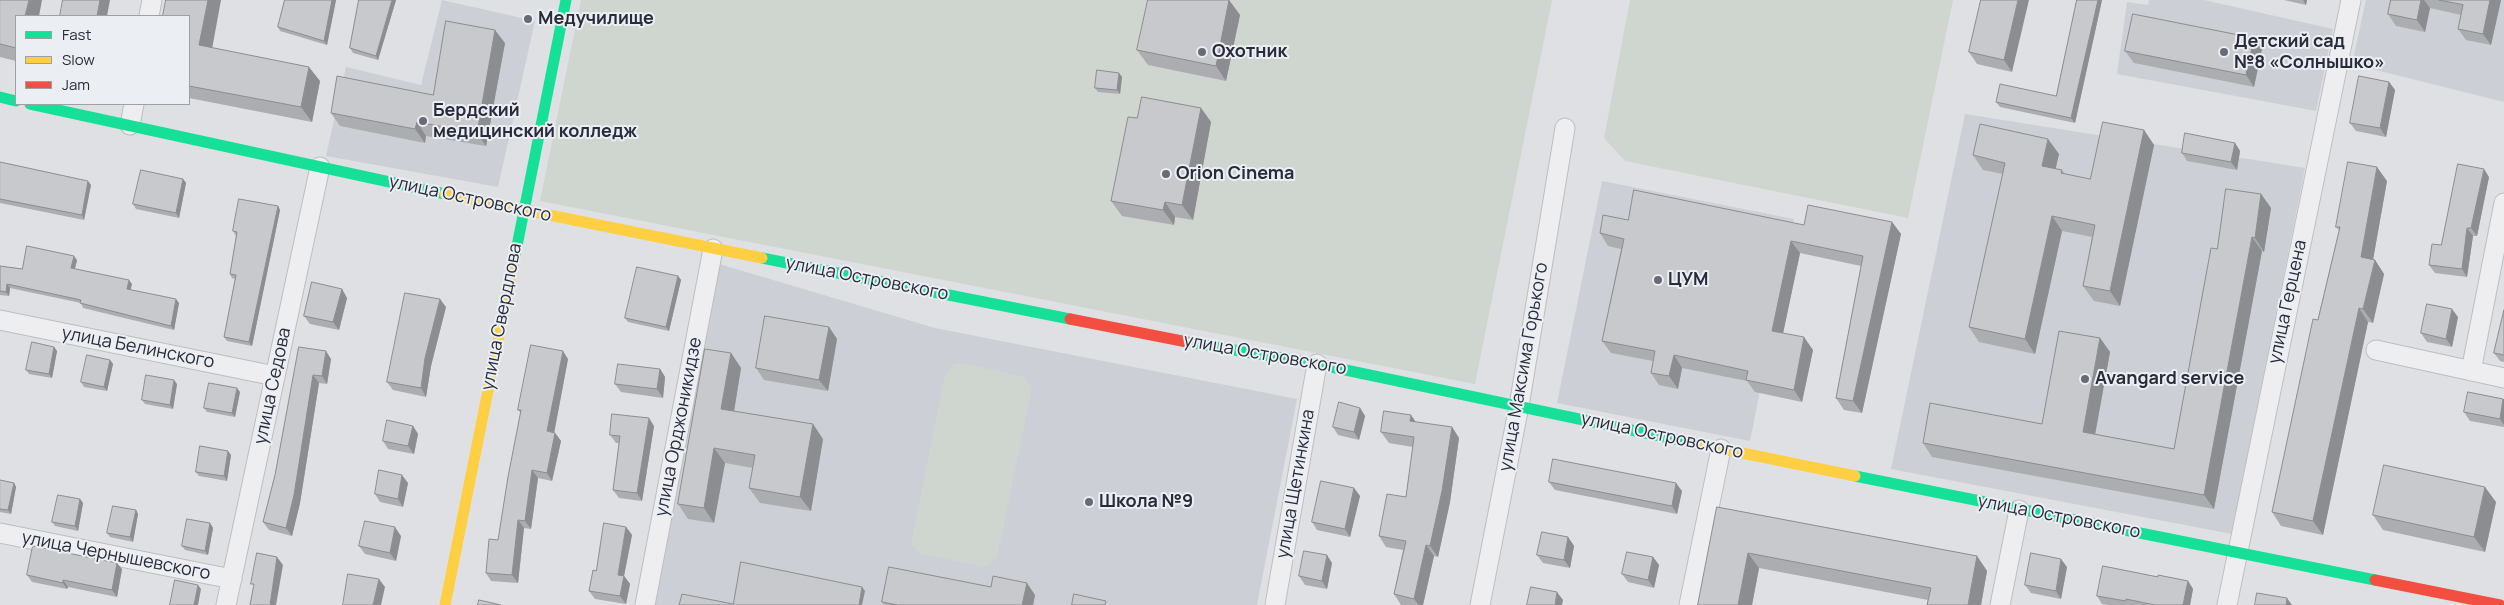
<!DOCTYPE html>
<html>
<head>
<meta charset="utf-8">
<style>
	body { margin:0 }
	#map { position:relative; width:2504px; height:605px; overflow:hidden; background:#dee0e3; font-family:Manrope,sans-serif }
	canvas { display:block }
	.legend { position:absolute; left:15px; top:15px; width:175px; height:90px; box-sizing:border-box; background:#ebeef3; border:1px solid #9da0a9; margin:0; padding:6px 9px; list-style:none; font-size:15px; color:#282c3a }
	.legend li { display:flex; align-items:center; gap:10px; height:25px }
	.legend b { width:25px; border:1px solid #9da0a9 }
</style>
</head>
<body>
<div id="map">
<canvas width="2504" height="605"></canvas>
<ul class="legend">
<li><b style="height:6px;background:#16e098"></b>Fast</li>
<li><b style="height:6px;background:#ffcf43"></b>Slow</li>
<li><b style="height:6px;background:#f24e42"></b>Jam</li>
</ul>
</div>
<script>
const g = document.querySelector('canvas').getContext('2d');
g.lineJoin = 'round';
function fillPath(path, color) {
  g.fillStyle = color;
  g.fill(path, 'evenodd');
}
function trace(path, color, width, dash) {
  g.strokeStyle = color;
  g.lineWidth = width;
  g.lineCap = dash ? 'butt' : 'round';
  g.setLineDash(dash || []);
  g.stroke(path);
}
function drawText(font, color, halo, rows, align = 'center') {
  g.font = font + ' Manrope,sans-serif';
  g.lineWidth = 4;
  g.setLineDash([]);
  g.textBaseline = 'middle';
  g.strokeStyle = halo;
  g.fillStyle = color;
  for (const [text, x, y, turn = 0] of rows) {
    g.save();
    g.translate(x, y);
    g.rotate((+turn || 0) * Math.PI / 180);
    g.textAlign = isNaN(turn) ? turn : align;
    if (halo) g.strokeText(text, 0, 0);
    g.fillText(text, 0, 0);
    g.restore();
  }
}
fillPath(new Path2D(`
	M442 0 535 21 498 187 326 156 346 67 421 85Z
	M2149 0H2204L2333 29 2316 111 2117 74 2127 2 2148 5Z
	M2366 0H2504V102L2352 64Z
	M1965 114 2305 168 2232 534 1891 469Z
	M1602 181 1794 219 1750 441 1557 403Z
	M709 261 935 328 1297 399 1257 605H643Z`), '#cdcfd6');
fillPath(new Path2D(`
	M581 0H1552L1475 384 540 201Z
	M1630 0H1953L1908 218 1625 161 1604 138Z
	M963 363 1024 377 1032 388 997 558 987 567 920 554 911 544 945 374 954 364Z`), '#ced6cf');
const street = new Path2D(`
	M149 16 152 0
	M130 125 134 104
	M0 320 275 376
	M2376 350 2504 378
	M2471 371 2504 203
	M0 533 232 579
	M226 605 320 167
	M645 605 713 249
	M1275 605 1317 364
	M1480 605 1519 406 1565 128
	M1689 605 1721 449
	M2000 605 2019 510
	M2227 605 2351 0`);
trace(street, '#bcbec1', 21);
trace(street, '#eeeef0', 19);
trace(new Path2D(`
	M0 97 16 101
	M30 104 445 194
	M762 258 1070 319
	M513 266 566 0
	M1187 342 1317 364 1698 444
	M1855 476 2375 580`), '#16e098', 11);
trace(new Path2D(`
	M445 194 762 258
	M1698 444 1855 476
	M445 605 513 266`), '#ffcf43', 11);
trace(new Path2D(`
	M1070 319 1187 342
	M2375 580 2500 605`), '#f24e42', 11);
fillPath(new Path2D(`
	M0 0 16 16V61L0 57Z
	M285 0H336L327 45 280 31 278 27Z
	M359 0H396L378 60 353 53 350 48Z
	M1229 0 1240 15 1226 81 1148 65 1137 50Z
	M1981 0 2012 72 1977 64 1969 52Z
	M2077 0H2102L2075 123 2000 107 1996 102 2056 96Z
	M2284 0H2307L2306 5Z
	M2391 0H2501L2491 45 2466 40 2458 29 2461 15 2430 8 2425 32 2396 26 2388 14Z
	M189 16 212 48 320 81 312 122 189 98Z
	M2254 38 2262 49 2254 87 2134 63 2125 51Z
	M505 43 486 146 426 136 425 143 340 126 331 113 433 95Z
	M1119 73 1122 77 1120 94 1098 92 1095 88Z
	M2389 82 2395 90 2386 137 2356 131 2350 123Z
	M1201 108 1211 122 1193 220 1175 217 1174 225 1122 216 1111 201 1137 118Z
	M2144 130 2154 145 2120 306 2094 301 2083 286 2092 237 2062 231 2035 354 1979 342 1969 327 2003 174 1983 170 1973 155 2059 154 2055 169 2062 170 2065 174 2090 179Z
	M2235 143 2240 151 2237 170 2187 161 2182 153Z
	M0 162 91 185 84 220 0 203Z
	M2489 177 2477 236H2473L2467 277 2435 273 2429 265 2441 245Z
	M183 179 186 183 179 218 136 209 133 204Z
	M2387 181 2373 260H2375L2384 274 2373 323 2368 322 2323 535 2281 526 2272 512 2339 230 2336 227Z
	M2261 194 2271 208 2264 252 2262 251 2214 509 1932 457 1923 443 2042 424 2100 338 2110 352 2095 434 2174 449 2217 249Z
	M278 206 280 210 252 346 227 341 224 337 235 279 232 278 230 274 236 236 233 231Z
	M1628 220 1804 225 1892 222 1901 234 1862 413 1844 410 1836 398 1861 266 1800 253 1783 333 1813 350 1802 402 1755 392 1747 381 1682 368 1678 389 1659 385 1651 373 1653 361 1611 353 1602 341 1621 249 1608 246 1600 233Z
	M77 260 75 269 132 284 130 290 179 303 174 330 83 308 81 303 10 288 9 296 0 295V266L22 269Z
	M678 276 681 280 669 331 628 322 625 318Z
	M342 289 347 298 339 330 310 324 304 316Z
	M446 307 431 366 426 397 393 390 387 382Z
	M2504 310V362L2500 361 2494 353Z
	M2458 317 2452 347 2427 342 2421 333Z
	M829 327 837 339 828 391 764 380 756 368Z
	M54 347 57 351 52 378 29 374 26 370Z
	M299 347 331 359 327 384 319 383 300 503 292 536 269 530 263 522 275 475Z
	M731 353 741 368 734 411 823 439 811 511 760 503 749 488 753 468 725 463 714 523 688 519 678 504Z
	M568 359 554 433H555L561 441 552 481 538 478 531 529 524 528 518 583 491 581 486 573 498 540 521 413 518 410Z
	M110 360 113 364 107 391 84 387 81 382Z
	M660 369 665 377 663 398 621 392 615 384Z
	M177 384 173 409 145 404 142 400Z
	M240 392 235 417 207 412 204 408Z
	M2503 399 2504 427 2470 421 2464 412Z
	M1360 408 1365 416 1359 440 1338 435 1333 427Z
	M1411 415 1416 422 1452 427 1459 438 1450 502 1438 557 1434 556 1423 605H1401L1394 594 1403 550 1386 547 1379 536 1406 497 1413 447 1389 443 1381 432Z
	M413 426 418 434 414 454 388 449 383 441Z
	M654 426 642 501 619 498 613 490 619 443H616L610 435Z
	M231 455 227 481 199 476 196 472Z
	M0 480 14 483 16 487 11 514 0 512Z
	M1549 482 1682 491 1677 514 1555 490Z
	M408 483 403 507 380 502 375 494Z
	M1354 488 1360 496 1350 537 1317 530 1312 522Z
	M80 499 83 503 78 531 55 526 52 522Z
	M2496 502 2485 552 2383 530 2373 515Z
	M1717 507 1977 556 1987 571 1981 605H1927L1928 600 1759 568 1752 605H1698Z
	M136 510 138 514 133 542 110 537 107 533Z
	M210 523 213 528 208 555 185 550 182 546Z
	M626 527 632 535 624 576 630 584 626 604 595 599 589 591 596 571Z
	M401 536 396 561 365 554 359 546Z
	M1568 537 1574 546 1570 568 1543 563 1537 555Z
	M1653 557 1659 565 1654 588 1628 582 1622 574Z
	M1332 563 1327 589 1305 585 1299 576Z
	M2067 567 2061 599 2031 593 2025 585Z
	M122 569 117 597 68 587 67 589 32 582 27 575Z
	M2158 577 2188 581 2193 589 2190 605H2109L2102 604 2097 596Z
	M1035 595 1033 605H884L882 602Z`), '#acadb0');
fillPath(new Path2D(`
	M29 0H42L39 16H25Z
	M100 0H110L107 16H97Z
	M208 0H221L210 60 199 45Z
	M332 0H336L327 45 324 41Z
	M392 0H396L378 60 376 56Z
	M1229 0 1240 15 1226 81 1216 66Z
	M2018 0H2029L2012 72 2004 60Z
	M2098 0H2102L2075 123 2071 118Z
	M2303 0H2307L2306 5Z
	M2421 0H2424L2430 8 2425 32 2417 20Z
	M2490 0H2501L2491 45 2483 34Z
	M495 30 505 43 486 146 477 133Z
	M2254 38 2262 49 2254 87 2246 75Z
	M309 67 320 81 312 122 301 107Z
	M1119 73 1122 77 1120 94 1117 90Z
	M2389 82 2395 90 2386 137 2380 128Z
	M1201 108 1211 122 1193 220 1182 205Z
	M417 122 426 136 425 143 415 129Z
	M2144 130 2154 145 2120 306 2110 291Z
	M2048 139 2059 154 2053 181 2042 166Z
	M2235 143 2240 151 2237 170 2231 162Z
	M2377 167 2387 181 2371 271 2361 257Z
	M2484 169 2489 177 2477 236 2471 228Z
	M183 179 186 183 179 218 176 213Z
	M88 181 91 185 84 220 82 215Z
	M2261 194 2271 208 2264 252 2255 238Z
	M1165 202 1175 217 1174 225 1163 210Z
	M278 206 280 210 252 346 249 342Z
	M2052 216 2062 231 2035 354 2025 339Z
	M1892 222 1901 234 1862 413 1853 401Z
	M2467 228 2473 236 2467 277 2462 269Z
	M2252 237 2262 251 2214 509 2204 495Z
	M1791 241 1800 253 1781 343 1772 331Z
	M74 256 77 260 74 272 71 268Z
	M2375 260 2384 274 2373 323 2363 309Z
	M678 276 681 280 669 331 666 327Z
	M129 280 132 284 130 293 127 289Z
	M7 284 10 288 9 296 6 292Z
	M342 289 347 298 339 330 333 322Z
	M176 299 179 303 174 330 171 326Z
	M440 299 446 307 431 366 426 397 421 388 425 358Z
	M2359 308 2368 322 2323 535 2313 521Z
	M2452 309 2458 317 2452 347 2446 339Z
	M829 327 837 339 828 391 819 380Z
	M1804 337 1813 350 1802 402 1794 390Z
	M2100 338 2110 352 2093 446 2083 432Z
	M54 347 57 351 52 378 49 374Z
	M326 351 331 359 327 384 322 376Z
	M563 351 568 359 553 439 547 431Z
	M731 353 741 368 732 424 721 409Z
	M1674 355 1682 368 1678 389 1669 376Z
	M110 360 113 364 107 391 104 387Z
	M660 369 665 377 663 398 657 389Z
	M313 375 319 383 300 503 292 536 286 528Z
	M174 380 177 384 173 409 170 405Z
	M237 388 240 392 235 417 232 413Z
	M2503 399H2504V425L2500 419Z
	M1360 408 1365 416 1359 440 1354 432Z
	M1411 415 1418 426 1410 421Z
	M649 418 654 426 642 501 637 493Z
	M813 424 823 439 811 511 800 497Z
	M413 426 418 434 414 454 408 446Z
	M1452 427 1459 438 1450 502 1438 557 1430 546Z
	M555 433 561 441 552 481 547 473Z
	M714 448 725 463 714 523 704 508Z
	M228 451 231 455 227 481 224 476Z
	M532 470 538 478 531 529 525 521Z
	M402 475 408 483 403 507 398 499Z
	M14 483 16 487 11 514 8 510Z
	M1676 483 1682 491 1677 514 1672 506Z
	M2485 487 2496 502 2485 552 2474 537Z
	M1354 488 1360 496 1350 537 1345 529Z
	M80 499 83 503 78 531 75 526Z
	M136 510 138 514 133 542 130 537Z
	M518 520 524 528 518 583 512 575Z
	M210 523 213 528 208 555 205 551Z
	M395 527 401 536 396 561 390 553Z
	M626 527 632 535 624 576 630 584 626 604 620 596 618 575Z
	M1568 537 1574 546 1570 568 1564 560Z
	M1426 545 1434 556 1423 605H1419L1414 599Z
	M1748 553 1759 568 1752 605H1738Z
	M1327 555 1332 563 1327 589 1322 581Z
	M1977 556 1987 571 1981 605H1968Z
	M277 557 283 565 276 605H270Z
	M1653 557 1659 565 1654 588 1648 580Z
	M2061 559 2067 567 2061 599 2056 591Z
	M117 563 122 569 117 597 112 590Z
	M379 579 385 587 381 605H373Z
	M63 580 68 587 67 589 63 583Z
	M2188 581 2193 589 2190 605H2183Z
	M1027 583 1035 595 1033 605H1022Z
	M198 585 201 589 198 605H194Z
	M862 587 865 591 862 605H859Z
	M1557 592 1563 600 1562 605H1555Z
	M2287 598 2292 605H2286Z`), '#8c8d90');
const building = new Path2D(`
	M0 0H29L25 16H16V48L0 44Z
	M63 0H100L97 16H60Z
	M166 0H208L199 45 309 67 301 107 189 86V16H163Z
	M285 0H332L324 41 278 27Z
	M359 0H392L376 56 350 48Z
	M1148 0H1229L1216 66 1137 50Z
	M1981 0H2018L2004 60 1969 52Z
	M2077 0H2098L2071 118 1996 102 2000 84 2056 96Z
	M2391 0H2421L2417 20 2388 14Z
	M2439 0H2490L2483 34 2458 29 2463 5Z
	M2133 14 2254 38 2246 75 2125 51Z
	M446 21 495 30 477 133 417 122 415 129 331 113 337 76 433 95Z
	M1097 70 1119 73 1117 90 1095 88Z
	M2359 76 2389 82 2380 128 2350 123Z
	M1142 97 1201 108 1182 205 1165 202 1163 210 1111 201 1128 117 1137 118Z
	M2103 122 2144 130 2110 291 2083 286 2095 225 2052 216 2025 339 1969 327 2005 163 1973 155 1980 124 2048 139 2042 166 2062 170 2061 173 2090 179Z
	M2185 133 2235 143 2231 162 2182 153Z
	M0 162 88 181 82 215 0 199Z
	M2348 162 2377 167 2361 257 2375 260 2363 309 2359 308 2313 521 2272 512 2313 319 2318 320 2340 227H2336Z
	M2458 164 2484 169 2471 228H2467L2462 269 2429 265 2432 244 2441 245Z
	M141 170 183 179 176 213 133 204Z
	M2226 189 2261 194 2255 238 2252 237 2204 495 1923 443 1930 403 2042 424 2059 331 2100 338 2083 432 2174 449 2211 248 2217 249Z
	M1634 190 1804 225 1808 205 1892 222 1853 401 1836 398 1863 256 1791 241 1772 331 1804 337 1794 390 1746 380 1748 371 1674 355 1669 376 1651 373 1655 351 1602 341 1624 239 1600 233 1603 215 1628 220Z
	M239 199 278 206 249 342 224 337 236 275 230 274 237 232 233 231Z
	M27 246 74 256 71 268 129 280 127 289 176 299 171 326 80 303 81 300 7 284 6 292 0 291V266L22 269Z
	M637 267 678 276 666 327 625 318Z
	M312 282 342 289 333 322 304 316Z
	M405 293 440 299 425 358 421 388 387 382Z
	M2427 304 2452 309 2446 339 2421 333Z
	M2504 310V355L2494 353Z
	M765 316 829 327 819 380 756 368Z
	M32 342 54 347 49 374 26 370Z
	M531 345 563 351 547 431 555 433 547 473 532 470 525 521 518 520 512 575 486 573 489 539 498 540 508 477 521 410H518Z
	M299 347 326 351 322 376 313 375 294 495 286 528 263 522 275 475Z
	M705 349 731 353 721 409 813 424 800 497 749 488 755 455 714 448 704 508 678 504Z
	M87 355 110 360 104 387 81 382Z
	M618 364 660 369 657 389 615 384Z
	M146 375 174 380 170 405 142 400Z
	M209 383 237 388 232 413 204 408Z
	M2468 392 2503 399 2500 419 2464 412Z
	M1339 402 1360 408 1354 432 1333 427Z
	M1384 411 1411 415 1410 421 1452 427 1442 491 1430 546 1426 545 1414 599 1394 594 1406 541 1379 536 1387 494 1406 497 1414 437 1381 432Z
	M612 414 649 418 637 493 613 490 620 436 610 435Z
	M387 420 413 426 408 446 383 441Z
	M200 446 228 451 224 476 196 472Z
	M1553 459 1676 483 1672 506 1549 482Z
	M2384 465 2485 487 2474 537 2373 515Z
	M379 470 402 475 398 499 375 494Z
	M0 480 14 483 8 510 0 509Z
	M1321 481 1354 488 1345 529 1312 522Z
	M58 495 80 499 75 526 52 522Z
	M113 506 136 510 130 537 107 533Z
	M1717 507 1977 556 1968 605H1927L1931 588 1748 553 1738 605H1698Z
	M187 519 210 523 205 551 182 546Z
	M365 521 395 527 390 553 359 546Z
	M604 523 626 527 618 575 624 576 620 596 589 591 593 570 596 571Z
	M1542 532 1568 537 1564 560 1537 555Z
	M33 546 117 563 112 590 63 580V583L27 575Z
	M1304 551 1327 555 1322 581 1299 576Z
	M1627 552 1653 557 1648 580 1622 574Z
	M257 553 277 557 270 605H250L254 584H251Z
	M2031 553 2061 559 2056 591 2025 585Z
	M741 562 862 587 859 605H679L682 594 733 604Z
	M2103 566 2158 577V575L2188 581 2183 605H2155L2126 599V601L2097 596Z
	M889 567 991 587 993 576 1027 583 1022 605H898L882 602Z
	M348 574 379 579 373 605H343Z
	M175 580 198 585 194 605H170Z
	M1531 587 1557 592 1555 605H1527Z
	M2257 593 2287 598 2286 605H2255Z
	M1074 594 1106 601 1105 605H1072Z
	M479 600 501 605H478Z`);
fillPath(building, '#c8c9cd');
trace(building, '#8c8d90', 1);
for (const [x, y, r, color] of [
	[528,19,5,"#686b75"],
	[1202,52,5,"#686b75"],
	[2224,52,5,"#686b75"],
	[423,121,5,"#686b75"],
	[1166,174,5,"#686b75"],
	[1658,280,5,"#686b75"],
	[2085,379,5,"#686b75"],
	[1089,502,5,"#686b75"]
]) {
  const dot = new Path2D();
  dot.arc(x, y, r, 0, 2 * Math.PI);
  g.fillStyle = color;
  g.fill(dot);
  trace(dot, '#ebeef3', 2);
}
drawText('bold 18px', '#282c3a', '#ebeef3', [
	["Медучилище",538,19],
	["Детский сад",2234,42],
	["№8 «Солнышко»",2234,63],
	["Охотник",1212,52],
	["Бердский",433,111],
	["медицинский колледж",433,132],
	["Orion Cinema",1176,174],
	["ЦУМ",1668,280],
	["Avangard service",2095,379],
	["Школа №9",1099,502]
], 'left');
drawText('18px', '#282c3a', '#ebeef3', [
	["улица Островского",470,199,12],
	["улица Островского",867,279,11],
	["улица Герцена",2288,302,-78],
	["улица Свердлова",502,317,-79],
	["улица Белинского",138,348,11],
	["улица Островского",1265,355,10],
	["улица Максима Горького",1524,367,-80],
	["улица Седова",273,386,-78],
	["улица Орджоникидзе",679,427,-79],
	["улица Островского",1662,436,12],
	["улица Щетинкина",1296,484,-80],
	["улица Островского",2059,517,11],
	["улица Чернышевского",116,556,11]
]);
</script>
</body>
</html>
